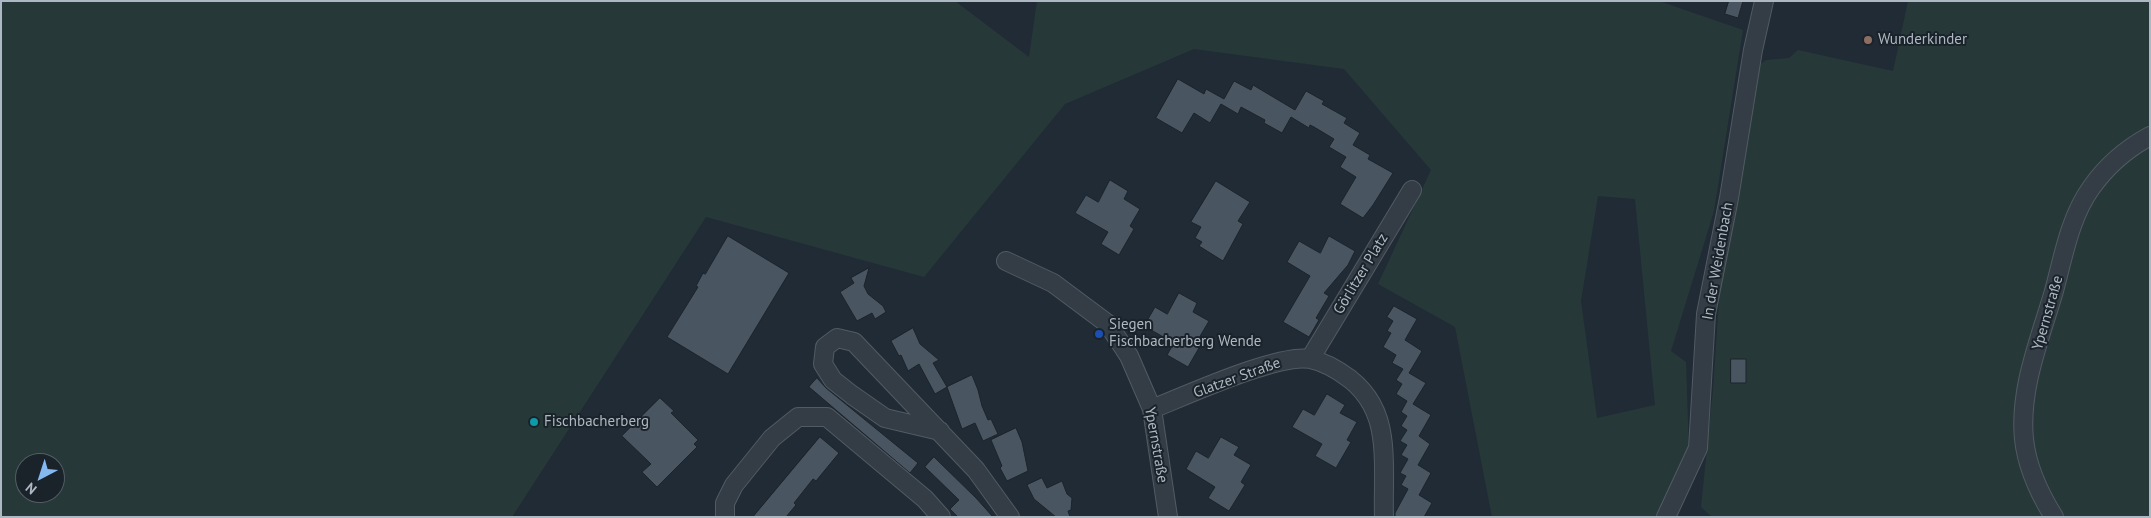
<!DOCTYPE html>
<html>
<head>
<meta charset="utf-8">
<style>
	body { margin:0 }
	#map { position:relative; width:2151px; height:518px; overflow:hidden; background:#212b35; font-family:"PT Sans",sans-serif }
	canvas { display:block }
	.frame { position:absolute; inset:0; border:2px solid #aeb8c2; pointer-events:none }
	.north { position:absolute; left:15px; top:453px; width:50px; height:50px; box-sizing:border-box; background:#1a222a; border:1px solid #555e67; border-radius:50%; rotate:220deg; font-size:14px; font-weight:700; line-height:20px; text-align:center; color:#aeb8c2 }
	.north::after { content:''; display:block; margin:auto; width:18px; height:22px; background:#85b7f0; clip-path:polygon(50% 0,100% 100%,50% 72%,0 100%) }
</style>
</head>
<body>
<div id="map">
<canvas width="2151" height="518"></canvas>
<div class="frame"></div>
<div class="north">N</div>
</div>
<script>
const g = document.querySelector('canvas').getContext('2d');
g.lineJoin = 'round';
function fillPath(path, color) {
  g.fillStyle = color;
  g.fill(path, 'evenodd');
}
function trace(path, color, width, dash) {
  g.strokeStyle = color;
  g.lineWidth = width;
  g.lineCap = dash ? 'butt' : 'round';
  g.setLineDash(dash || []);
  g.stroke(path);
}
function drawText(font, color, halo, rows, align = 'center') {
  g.font = font + ' "PT Sans",sans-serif';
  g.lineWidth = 4;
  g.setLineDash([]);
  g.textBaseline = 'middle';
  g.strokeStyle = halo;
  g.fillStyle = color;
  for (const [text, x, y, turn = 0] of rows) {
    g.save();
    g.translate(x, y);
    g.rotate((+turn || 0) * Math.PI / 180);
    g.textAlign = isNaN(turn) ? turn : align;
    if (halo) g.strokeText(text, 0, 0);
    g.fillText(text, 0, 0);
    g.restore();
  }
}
fillPath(new Path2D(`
	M1 1H955L1029 57 1037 1H1659L1743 30 1714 211 1671 351 1686 362 1689 452 1661 517H1492L1455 327 1378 284 1431 170 1344 69 1194 49 1065 104 924 277 706 217 512 517H1ZM1598 196 1635 199 1655 405 1597 418 1581 301ZM25 463H55V493H25Z
	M1908 1H2150V517H1712L1701 507 1713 390 1720 285 1756 67 1766 60 1789 58 1798 50 1893 71Z`), '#263938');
const building = new Path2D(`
	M1729 1H1743L1738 18 1725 14Z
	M1178 79 1204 94 1206 89 1224 99 1234 81 1251 90 1253 85 1295 110 1306 91 1324 101 1322 104 1347 118 1344 123 1360 133 1353 145 1370 155 1368 159 1393 173 1373 205 1363 218 1340 204 1356 177 1340 167 1346 157 1329 147 1334 139 1314 127 1310 125 1309 128 1291 117 1282 133 1264 123 1265 120 1241 107 1238 114 1221 104 1210 123 1194 113 1182 133 1156 118Z
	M1110 180 1128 191 1124 199 1140 209 1130 226 1134 229 1119 255 1101 244 1108 232 1075 213 1086 195 1098 202Z
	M1216 181 1250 202 1238 221 1243 224 1223 261 1199 246 1202 242 1195 238 1201 227 1191 222Z
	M728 236 789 273 728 374 667 337 698 287 696 286 703 273 705 274Z
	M1329 236 1355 251 1348 265 1324 293 1329 296 1316 318 1319 320 1309 337 1283 322 1310 276 1287 262 1299 241 1320 253Z
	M869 268 864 286 868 294 883 306 886 312 875 319 872 313 857 321 840 292 854 283 851 278Z
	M1179 293 1197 303 1193 312 1209 321 1199 338 1203 341 1188 367 1167 355 1174 343 1144 326 1155 307 1167 314Z
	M1394 306 1417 319 1405 340 1422 351 1409 373 1426 383 1413 404 1431 415 1419 436 1430 444 1418 465 1431 473 1419 495 1432 503 1424 517H1395V513L1408 489 1401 485 1406 476 1400 473 1408 459 1401 455 1407 445 1400 441 1407 430 1401 426 1407 416 1401 412 1407 401 1396 394 1402 384 1396 380 1403 369 1392 363 1396 355 1383 347 1391 333 1387 331 1393 321 1387 317Z
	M913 328 920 344 939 360 933 363 947 387 935 394 919 364 908 371 901 355 899 356 891 341Z
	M1731 359H1746V383H1731Z
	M972 375 978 390 982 406 988 420 991 419 998 434 983 441 975 423 962 429 947 387Z
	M817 378 826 388 918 463 910 473 809 387Z
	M1327 394 1345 405 1340 413 1357 422 1347 440 1351 442 1336 468 1315 456 1322 444 1292 427 1303 409 1314 415Z
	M660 398 674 411 671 413 698 440 694 444 697 447 657 487 642 472 651 464 622 436Z
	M1016 428 1022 442 1028 471 1007 481 1000 468 1002 466 991 440Z
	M820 437 839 453 816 481 813 479 794 503 796 505 786 517H753Z
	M1221 437 1239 447 1234 455 1251 465 1241 482 1245 485 1229 511 1208 498 1215 487 1186 469 1196 451 1208 458Z
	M934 457 976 498 993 517H958L950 509 959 500 925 467Z
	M1042 478 1047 488 1062 481 1067 494 1072 498 1071 510 1068 511 1070 517H1056L1034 499 1027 485Z`);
fillPath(building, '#495561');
trace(building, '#1c242c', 1);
const street = new Path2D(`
	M1006 261 1053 283 1108 324 1129 356 1152 409 1168 517
	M1310 359 1412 190
	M1152 409C1185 396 1279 353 1310 359 1325 362 1338 370 1350 379 1369 394 1379 414 1382 437 1386 461 1383 492 1384 517
	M940 431 885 418 852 395 833 380 823 364 825 347 837 338 854 342 976 470 1010 517
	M725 517V503L734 485 772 438 798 417H827L925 499 941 517
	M1666 517 1698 448 1706 314 1729 198 1753 50 1764 1
	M2054 517C2039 493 2027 468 2024 439 2019 389 2040 339 2054 291 2063 258 2070 217 2091 188 2107 165 2126 149 2150 136`);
trace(street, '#515b63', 20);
trace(street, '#343d46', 18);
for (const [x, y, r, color] of [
	[1868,40,5,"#8d6e63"],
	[1099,334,5,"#1a4fb4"],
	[534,422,5,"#0f9aa8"]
]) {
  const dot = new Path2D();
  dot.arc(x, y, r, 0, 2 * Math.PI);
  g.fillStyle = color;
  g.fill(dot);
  trace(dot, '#1a222a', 2);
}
drawText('15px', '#aeb8c2', '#1a222a', [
	["Wunderkinder",1878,40],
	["Siegen",1109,325],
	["Fischbacherberg Wende",1109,342],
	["Fischbacherberg",544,422]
], 'left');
drawText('15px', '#aeb8c2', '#1a222a', [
	["In der Weidenbach",1718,261,-80],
	["Görlitzer Platz",1361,274,-59],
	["Ypernstraße",2048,313,-74],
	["Glatzer Straße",1237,378,-20],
	["Ypernstraße",1156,445,80]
]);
</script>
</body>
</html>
